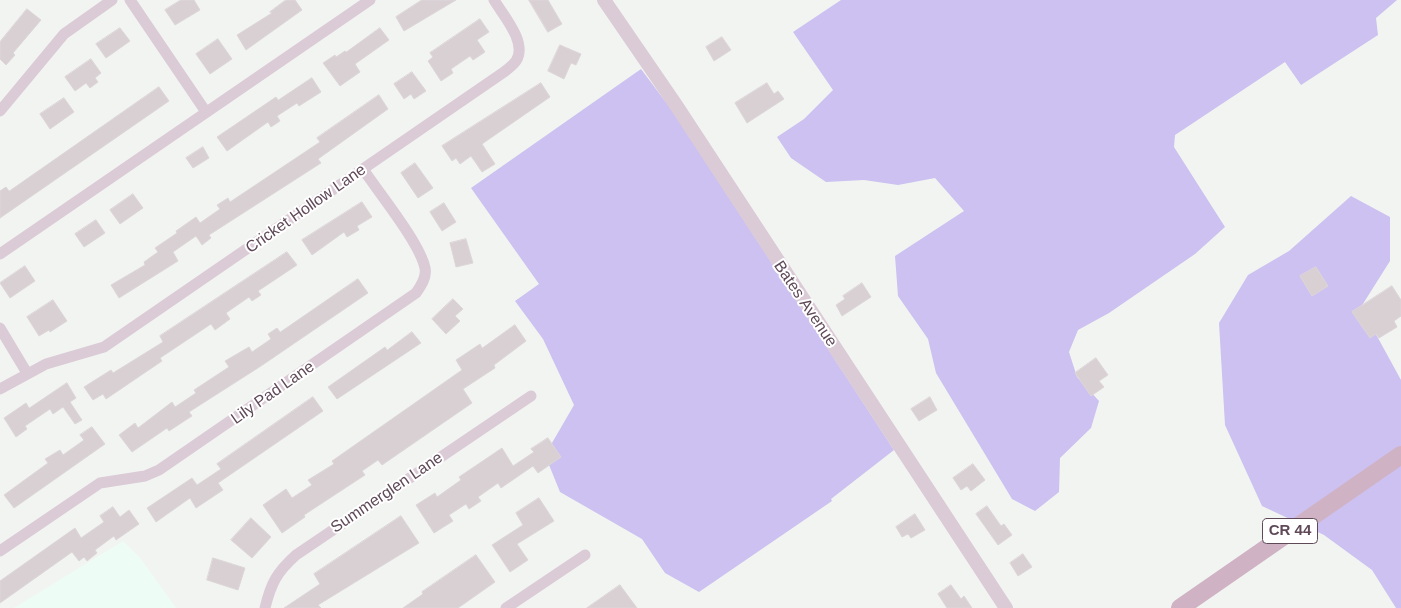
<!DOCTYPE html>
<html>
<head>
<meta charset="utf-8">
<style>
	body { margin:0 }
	canvas { display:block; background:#f2f4f1 }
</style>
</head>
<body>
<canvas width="1401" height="608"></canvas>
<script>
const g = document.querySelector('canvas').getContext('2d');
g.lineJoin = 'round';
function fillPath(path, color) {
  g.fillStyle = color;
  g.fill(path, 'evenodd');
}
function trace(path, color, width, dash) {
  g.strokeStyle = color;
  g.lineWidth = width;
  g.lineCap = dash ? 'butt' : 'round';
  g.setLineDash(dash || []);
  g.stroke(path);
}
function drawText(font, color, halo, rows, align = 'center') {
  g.font = font + ' Helvetica,sans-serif';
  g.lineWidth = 4;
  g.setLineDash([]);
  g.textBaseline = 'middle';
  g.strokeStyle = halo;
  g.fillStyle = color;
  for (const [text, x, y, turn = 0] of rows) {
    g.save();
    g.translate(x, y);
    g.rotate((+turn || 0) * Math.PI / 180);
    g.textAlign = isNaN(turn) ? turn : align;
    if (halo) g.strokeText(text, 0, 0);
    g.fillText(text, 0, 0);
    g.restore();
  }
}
fillPath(new Path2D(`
	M123 541 141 559 176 608H14Z`), '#edfdf5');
fillPath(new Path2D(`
	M841 0H1397L1376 18 1378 35 1301 85 1285 62 1175 135 1174 147 1225 227 1195 254 1109 313 1078 330 1069 352 1077 377 1099 401 1091 428 1060 458 1059 492 1035 511 1012 499 936 373 928 339 898 296 895 256 964 211 935 178 898 185 864 180 826 182 791 158 777 137 804 119 833 90 793 32Z
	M641 69 671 109 894 450 831 499 832 501 699 592 665 573 642 539 560 492 545 455 574 405 543 339 515 301 539 284 471 188Z
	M1351 196 1390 217V261L1361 307 1401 380V448L1294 521 1262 506 1225 425 1219 323 1248 275 1289 251Z
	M1401 462V608H1396L1372 570 1324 535 1307 527Z`), '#ccc1f0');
const building = new Path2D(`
	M181 0H194L200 10 175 25 165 10Z
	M286 0H295L302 10 246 50 237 35 272 13 270 12Z
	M422 0H456L404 31 396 17Z
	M529 0H548L562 24 548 32Z
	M27 9 41 20 13 53 15 55 6 65 0 59V42Z
	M480 19 489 32 477 40 485 52 473 60 470 56 451 69 453 73 441 81 428 61 433 57 430 53Z
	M120 28 130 41 106 58 96 44Z
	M380 28 389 40 355 64 360 72 340 86 323 63 335 55 336 57 345 51 346 52Z
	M722 37 731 50 714 61 706 47Z
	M218 39 232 59 210 74 196 54Z
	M560 45 581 54 576 65 571 63 564 79 548 71Z
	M91 59 101 73 95 78 98 82 90 88 86 83 75 91 65 77Z
	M412 72 426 91 414 99 411 94 404 99 394 84Z
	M312 78 321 92 299 106 297 103 277 116 280 121 271 127 268 122 227 151 217 137 276 97 278 100Z
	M541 83 550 97 482 144 495 164 482 172 471 156 460 164 456 158 452 161 442 146Z
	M767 83 774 94 778 91 784 99 747 123 735 103Z
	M159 87 169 101 0 218V191L6 187 9 191Z
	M379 95 388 109 318 159 321 163 209 235 211 238 202 245 196 236 173 252 178 261 119 298 111 285 145 265 144 262 158 252 155 248 177 233 176 231 196 217 200 223 220 209 217 205 228 198 230 202 320 142 317 138Z
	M64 98 74 112 50 129 40 114Z
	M203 147 209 158 193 168 186 158Z
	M415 163 433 188 418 198 401 173Z
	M133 194 143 208 120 224 110 210Z
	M362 202 372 217 357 226 359 230 347 237 344 232 312 255 302 240Z
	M444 203 456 222 442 231 430 212Z
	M96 220 105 233 84 247 75 234Z
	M466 239 473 263 456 267 450 243Z
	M287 252 297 265 258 291 261 295 252 301 249 297 226 313 230 319 215 330 211 324 160 358 162 361 106 399 103 394 93 400 84 387 111 370 113 373 163 342 160 336Z
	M25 266 35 281 10 298 0 283Z
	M1316 267 1328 286 1312 296 1300 276Z
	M358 279 368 293 261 366 189 412 192 416 169 431 167 428 132 452 119 435 135 423 138 428 172 402 175 407 196 393 194 390 229 367 225 361 249 347 252 352 271 339 268 334 277 328 280 332Z
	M862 283 871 297 842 316 836 305 845 299 843 296Z
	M1392 286 1401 300V316L1394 321 1397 327 1379 338 1376 334 1370 338 1352 312Z
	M453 299 463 309 455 316 460 321 446 334 432 319Z
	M53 300 67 321 50 332 49 330 39 336 27 317Z
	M515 325 526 341 494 365 495 368 463 389 472 403 382 465 378 460 362 471 365 475 304 515 305 517 282 533 263 505 286 489 292 498 312 485 308 480 334 464 332 461 462 370 456 360 480 344 482 348Z
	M412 332 421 343 337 399 328 387 385 347 387 350Z
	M1096 358 1108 375 1099 381 1104 387 1091 396 1075 373Z
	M67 383 76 398 70 402 82 420 75 424 63 407 53 414 50 409 25 426 27 429 16 437 4 418 26 403 29 408Z
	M313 397 323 411 218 483 223 490 196 508 190 498 156 522 147 508 192 478 197 485 221 469 217 464Z
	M930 397 937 410 919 421 911 409Z
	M92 427 105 444 14 508 4 495 48 463 45 459 60 450 63 455 84 440 80 435Z
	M548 438 561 457 538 473 533 466 501 488 498 483 478 497 481 501 469 509 466 504 449 515 453 521 434 533 416 505 435 493 437 497 461 480 459 477 502 448 513 466 534 452 531 449Z
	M973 464 985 480 971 491 967 486 961 490 953 478Z
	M539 498 554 521 517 544 528 560 510 572 492 545 523 525 516 513Z
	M987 506 1001 526 1004 524 1012 535 998 545 976 514Z
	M113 507 120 517 129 510 139 524 116 540 114 536 95 550 97 553 87 561 84 557 79 561 72 552 0 603V581L75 528 81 538 104 522 100 516Z
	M915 514 925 530 911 538 908 534 902 537 896 527Z
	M401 516 419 543 318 605 321 608H284L320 584 314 574Z
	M251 518 271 537 252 558 231 540Z
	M1023 554 1032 567 1018 576 1010 563Z
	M476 555 495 582 458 608H403L423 594 422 592Z
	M213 558 245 568 238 590 207 580Z
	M620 585 637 608H587Z
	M951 585 961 599 964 596 972 608H947L938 594Z`);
fillPath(building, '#d9d0d4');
trace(building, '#ddd6d9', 1);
trace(new Path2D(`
	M130 0 206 112
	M0 111 64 34 112 0
	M0 254 370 0
	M0 328 27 373
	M0 389 46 364 104 347 504 72C508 69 513 65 516 61 528 43 503 15 494 0
	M0 551 100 483 145 476 159 470 416 293C421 286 427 277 425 268 420 243 379 193 363 169
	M265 608C271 583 277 572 296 555L531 396
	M506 608 585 555`), '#dbcbd6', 11);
trace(new Path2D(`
	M604 0 676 105 1006 608`), '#dbcbd6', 14);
trace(new Path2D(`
	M1180 608 1401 455`), '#d0b2c5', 18);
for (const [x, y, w] of [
	[1290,531,55]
]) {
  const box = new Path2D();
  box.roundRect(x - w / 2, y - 12.5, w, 25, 4);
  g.fillStyle = '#fff';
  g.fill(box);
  trace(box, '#5f4958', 1);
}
drawText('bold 15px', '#5f4958', null, [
	["CR 44",1290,531]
]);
drawText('16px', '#5f4958', '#fff', [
	["Cricket Hollow Lane",306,209,-35],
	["Bates Avenue",805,304,56],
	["Lily Pad Lane",273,393,-35],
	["Summerglen Lane",387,493,-34]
]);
</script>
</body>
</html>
